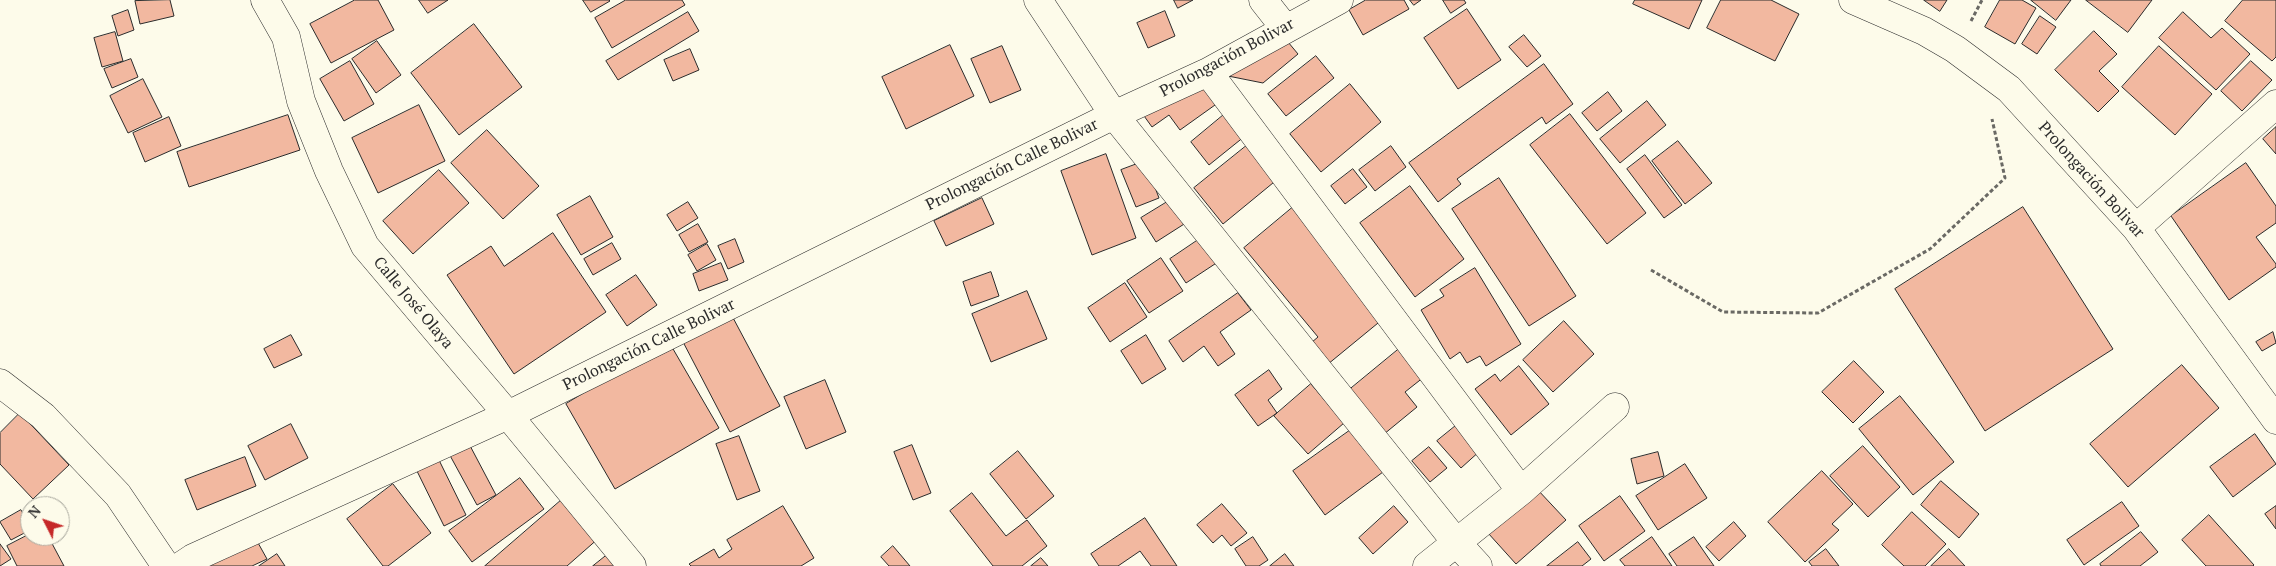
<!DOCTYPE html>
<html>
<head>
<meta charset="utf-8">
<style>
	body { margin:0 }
	#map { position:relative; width:2276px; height:566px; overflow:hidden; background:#fdfbea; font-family:"PT Serif",serif }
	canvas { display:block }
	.north { position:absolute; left:20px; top:496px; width:50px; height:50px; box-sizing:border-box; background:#fdfbea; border:1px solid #a9a89e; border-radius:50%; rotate:311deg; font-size:14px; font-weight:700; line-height:20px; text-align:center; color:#2b2b2b }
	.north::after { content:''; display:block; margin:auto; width:18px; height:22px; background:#c62828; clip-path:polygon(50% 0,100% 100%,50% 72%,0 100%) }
</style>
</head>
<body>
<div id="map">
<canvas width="2276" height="566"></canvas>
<div class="north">N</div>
</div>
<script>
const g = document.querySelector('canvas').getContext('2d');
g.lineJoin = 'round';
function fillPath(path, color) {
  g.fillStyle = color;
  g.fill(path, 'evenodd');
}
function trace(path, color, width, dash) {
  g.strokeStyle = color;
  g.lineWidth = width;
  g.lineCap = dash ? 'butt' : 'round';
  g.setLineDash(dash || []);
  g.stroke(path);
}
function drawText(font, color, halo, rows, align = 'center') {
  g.font = font + ' "PT Serif",serif';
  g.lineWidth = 4;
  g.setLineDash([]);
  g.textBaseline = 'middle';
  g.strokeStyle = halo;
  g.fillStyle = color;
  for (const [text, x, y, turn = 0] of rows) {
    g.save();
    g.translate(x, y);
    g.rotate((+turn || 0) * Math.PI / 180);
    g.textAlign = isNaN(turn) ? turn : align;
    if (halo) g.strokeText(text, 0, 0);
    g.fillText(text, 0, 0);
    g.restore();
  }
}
const building = new Path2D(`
	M170 0 174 16 140 24 135 1Z
	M355 0H378L394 30 331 63 310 24Z
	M419 0H448L428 13Z
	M583 0H609L610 1 591 12Z
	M626 0H682L685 5 612 48 595 18Z
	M1174 0H1193L1178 8Z
	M1366 0H1404L1409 9 1363 35 1349 10Z
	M1410 0H1421L1414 5Z
	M1443 0H1464L1466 3 1451 13Z
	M1635 0H1702L1689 29 1633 4Z
	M1721 0H1771L1799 14 1775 61 1707 28Z
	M1924 0H1947L1940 11Z
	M2000 0H2022L2036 8 2015 44 1985 27Z
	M2031 0H2071L2056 20Z
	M2086 0H2152L2128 32Z
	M2243 0H2276V57L2272 61 2225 21Z
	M1467 9 1501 60 1458 89 1424 38Z
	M128 10 134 30 118 36 112 16Z
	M1165 11 1175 36 1148 48 1137 23Z
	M688 12 699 31 618 80 606 61Z
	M2183 12 2211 38 2222 28 2250 54 2216 90 2159 38Z
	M2040 16 2056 27 2037 54 2022 44Z
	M474 24 522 87 459 135 411 73Z
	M2094 31 2117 54 2099 71 2119 91 2098 112 2055 70Z
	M115 32 123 61 102 67 94 38Z
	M1524 35 1541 56 1527 67 1509 47Z
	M1283 36 1298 54 1263 83 1208 72Z
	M377 41 401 75 376 93 352 59Z
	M950 45 974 96 906 129 882 77Z
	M1002 46 1021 90 990 103 971 59Z
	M2159 46 2212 94 2175 135 2122 87Z
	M690 49 699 70 673 81 664 60Z
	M1316 56 1334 78 1286 116 1268 94Z
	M131 59 138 77 112 88 104 69Z
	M350 61 374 104 344 121 320 79Z
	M2251 61 2272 80 2242 111 2221 91Z
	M1544 64 1573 104 1546 124 1542 117 1457 179 1461 184 1438 202 1409 163Z
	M1206 77 1222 100 1180 130 1169 115 1152 127 1139 109Z
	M143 79 162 117 128 133 110 96Z
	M1350 84 1381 122 1321 172 1290 134Z
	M1608 92 1622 111 1597 131 1582 113Z
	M1647 101 1666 125 1620 163 1600 139Z
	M419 105 445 161 378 193 352 138Z
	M1232 108 1250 132 1209 165 1191 142Z
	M1570 114 1646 213 1607 244 1530 145Z
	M288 115 300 150 189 187 177 152Z
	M169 117 181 146 145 162 133 133Z
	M2276 127V154L2263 139Z
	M487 130 539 186 503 219 451 163Z
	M1678 141 1712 183 1685 204 1652 161Z
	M1250 143 1279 178 1223 224 1194 188Z
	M1391 146 1406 167 1375 191 1359 170Z
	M1106 154 1136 238 1092 255 1061 171Z
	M1645 155 1682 205 1664 218 1627 169Z
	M1145 161 1159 198 1136 207 1121 170Z
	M2246 163 2276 206V223L2256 237 2276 264V267L2229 300 2171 216Z
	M1353 169 1367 187 1345 204 1331 186Z
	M439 170 469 203 413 254 383 221Z
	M1499 178 1576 296 1529 326 1452 209Z
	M1410 186 1464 259 1415 297 1360 223Z
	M590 196 613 237 581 255 557 215Z
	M1177 196 1192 219 1156 242 1141 218Z
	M982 198 994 224 946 246 934 221Z
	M688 202 698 218 677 231 667 215Z
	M1298 203 1389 314 1322 369 1305 348 1318 337 1244 248Z
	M2023 207 2113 349 1985 431 1895 289Z
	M698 224 708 242 689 252 679 235Z
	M553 233 606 312 514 374 447 275 491 246 504 266Z
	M1207 234 1224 258 1186 283 1170 259Z
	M735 239 744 262 728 269 718 246Z
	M612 243 621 259 593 275 584 259Z
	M707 244 716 260 697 271 688 255Z
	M1161 258 1183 291 1149 313 1127 281Z
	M721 263 728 280 699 291 693 274Z
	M1475 268 1521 344 1486 366 1480 356 1467 363 1460 352 1450 359 1421 310 1444 296 1440 290Z
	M991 272 999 296 971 306 963 282Z
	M636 275 657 305 627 326 606 295Z
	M1125 283 1147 317 1110 342 1088 308Z
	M1027 291 1047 339 991 362 972 314Z
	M1238 293 1251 310 1220 332 1235 354 1218 366 1204 346 1183 362 1169 341Z
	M731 314 780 406 730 432 682 340Z
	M1564 321 1594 354 1553 392 1523 360Z
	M2273 332 2276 343 2262 351 2256 342Z
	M291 335 302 355 274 368 264 349Z
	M1146 335 1166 369 1142 384 1121 351Z
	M669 342 719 428 615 489 566 404Z
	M1405 344 1429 373 1405 392 1417 407 1378 439 1343 395Z
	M1854 361 1884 392 1853 423 1822 392Z
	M2182 365 2219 408 2128 487 2090 444Z
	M1519 366 1549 404 1511 435 1475 389 1495 374 1500 381Z
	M1269 370 1282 389 1268 400 1277 413 1258 426 1235 395Z
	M825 380 846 432 806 449 784 397Z
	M1311 384 1344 423 1308 454 1274 416Z
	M1900 396 1954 462 1913 495 1859 429Z
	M20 413 69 465 33 499 0 464V433Z
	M291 424 308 458 265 480 248 446Z
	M1458 424 1481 450 1461 468 1437 441Z
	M1352 429 1383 472 1325 515 1293 471Z
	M2255 434 2276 464 2233 497 2210 467Z
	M739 436 760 491 737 500 716 444Z
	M467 440 496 495 477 505 447 450Z
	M912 445 931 493 913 500 894 452Z
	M1863 446 1900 487 1868 517 1830 476Z
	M1429 447 1447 468 1430 482 1412 461Z
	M1018 451 1054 496 1026 519 990 474Z
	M1658 452 1664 476 1637 484 1631 459Z
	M437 456 466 515 444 526 415 467Z
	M245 457 256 486 197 510 185 480Z
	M1685 464 1707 498 1658 530 1636 496Z
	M1822 471 1853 504 1832 524 1839 530 1805 562 1768 522Z
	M520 478 544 509 472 562 449 531Z
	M1941 481 1979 514 1959 538 1921 505Z
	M393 484 431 533 388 566H383L347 519Z
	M1537 489 1566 520 1516 564 1488 533Z
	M972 493 1006 536 1027 520 1047 546 1022 566H993L950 511Z
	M1620 496 1645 531 1604 561 1579 526Z
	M565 497 600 537 567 566H485Z
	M2122 502 2139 526 2084 565 2067 540Z
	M1222 504 1247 533 1231 546 1222 535 1213 543 1197 525Z
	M783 506 814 558 801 566H691L689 564 714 549 719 558 732 549 727 540Z
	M1394 506 1408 522 1373 554 1359 538Z
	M2276 506V529L2265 514Z
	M21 510 30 526V530L11 540 0 522Z
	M1912 512 1946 544 1925 566H1904L1882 545Z
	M2209 515 2254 565 2253 566H2206L2182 540Z
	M1145 518 1177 566H1151L1140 551 1118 566H1099L1091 554Z
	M1734 522 1746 536 1719 561 1706 547Z
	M2141 532 2158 552 2140 566H2101L2100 564Z
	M30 534V536H48L64 566H17L7 546Z
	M1253 537 1268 560 1259 566H1246L1235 549Z
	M1652 537 1672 566H1625L1620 560Z
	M1694 537 1714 566H1677L1669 554Z
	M257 541 267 559 252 566H208Z
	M1578 542 1591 559 1582 566H1547Z
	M0 544 11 559 0 566Z
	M893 546 910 566H889L881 557Z
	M1826 549 1839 566H1812L1809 562Z
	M1949 549 1965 566H1931Z
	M612 551 625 566H593Z
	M277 554 285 566H259Z
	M1285 554 1294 566H1270Z
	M1041 558 1048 566H1031Z`);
fillPath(building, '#f2b8a0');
trace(building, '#2b2b2b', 1);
const minor = new Path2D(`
	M265 0 286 37 301 101 329 171 365 246 508 415 632 566
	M1038 0 1114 115 1456 542 1478 566
	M1263 0 1285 28
	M1853 0 1924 31 1955 49 2009 89 2136 228 2276 420
	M1208 72 1521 491
	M2136 228 2276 104
	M0 383 43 416 118 495 166 566
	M181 566 193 558 508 415 1114 115 1208 72 1339 0
	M1427 566 1521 491 1615 407`);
trace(minor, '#2b2b2b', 29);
trace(new Path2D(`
	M1971 21 1982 0
	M1651 270 1723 312 1818 313 1930 249 2005 178 1992 119`), '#6a6964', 3, [4, 2.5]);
trace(minor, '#fdfbea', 28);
drawText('16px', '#2b2b2b', '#fdfbea', [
	["Prolongación Bolivar",1227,58,-28],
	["Prolongación Calle Bolivar",1012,165,-26],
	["Prolongación Bolivar",2091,180,48],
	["Calle José Olaya",413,303,50],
	["Prolongación Calle Bolivar",649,345,-26]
]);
</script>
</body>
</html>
